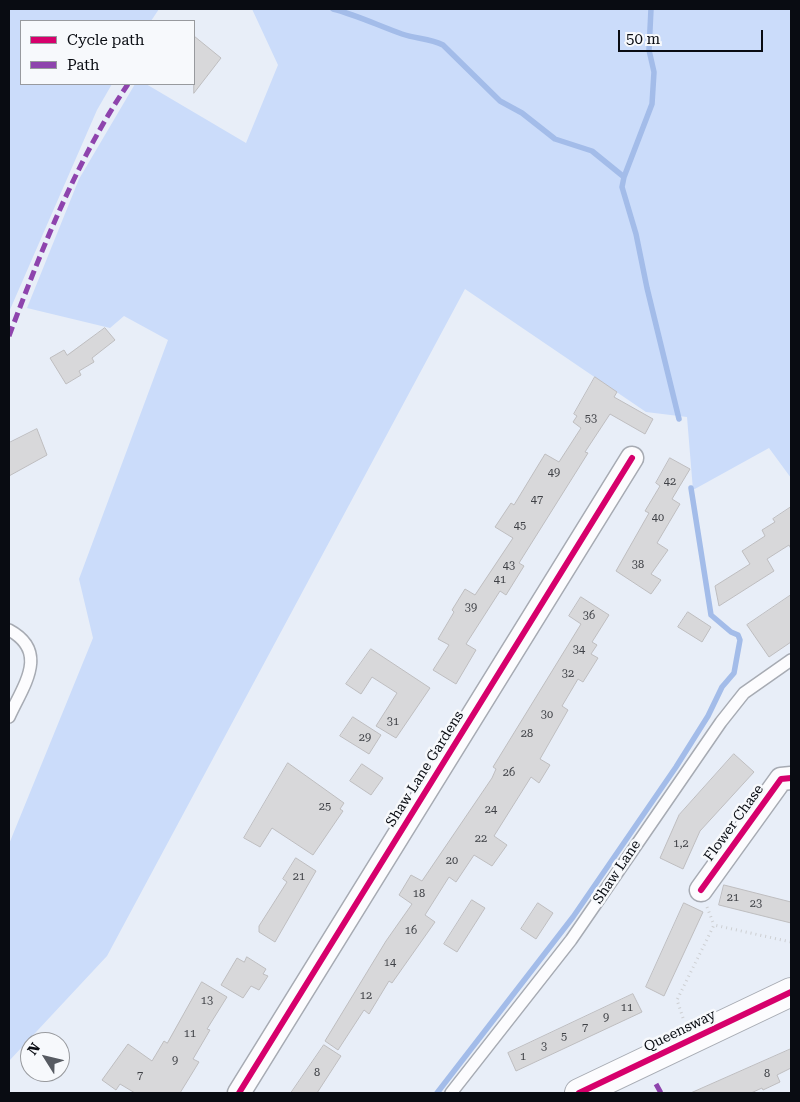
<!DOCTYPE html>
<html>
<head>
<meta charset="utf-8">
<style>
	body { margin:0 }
	#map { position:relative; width:800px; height:1102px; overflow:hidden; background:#e8eef8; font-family:"Roboto Serif",serif }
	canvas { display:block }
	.frame { position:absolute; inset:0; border:10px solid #090c12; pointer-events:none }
	.legend { position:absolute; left:20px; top:20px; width:175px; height:65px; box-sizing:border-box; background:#f7f9fc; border:1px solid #989a9e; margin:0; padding:6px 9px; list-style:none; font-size:15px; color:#090c12 }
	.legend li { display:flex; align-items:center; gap:10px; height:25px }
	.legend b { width:25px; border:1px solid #989a9e }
	.north { position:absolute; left:20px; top:1032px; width:50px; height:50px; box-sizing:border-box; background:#f7f9fc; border:1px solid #989a9e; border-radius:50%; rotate:306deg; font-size:14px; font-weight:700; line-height:20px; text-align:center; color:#090c12 }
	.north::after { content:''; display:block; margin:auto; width:18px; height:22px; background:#575b62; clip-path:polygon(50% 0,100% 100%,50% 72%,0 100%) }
	.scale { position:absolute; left:618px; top:30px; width:145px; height:22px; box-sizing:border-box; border:2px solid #090c12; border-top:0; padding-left:6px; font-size:15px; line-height:18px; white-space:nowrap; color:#090c12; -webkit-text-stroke:4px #f7f9fc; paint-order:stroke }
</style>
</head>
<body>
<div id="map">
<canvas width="800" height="1102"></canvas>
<div class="frame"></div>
<ul class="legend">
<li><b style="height:6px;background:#d6006c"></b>Cycle path</li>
<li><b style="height:6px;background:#8e44ad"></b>Path</li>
</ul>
<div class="north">N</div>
<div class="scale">50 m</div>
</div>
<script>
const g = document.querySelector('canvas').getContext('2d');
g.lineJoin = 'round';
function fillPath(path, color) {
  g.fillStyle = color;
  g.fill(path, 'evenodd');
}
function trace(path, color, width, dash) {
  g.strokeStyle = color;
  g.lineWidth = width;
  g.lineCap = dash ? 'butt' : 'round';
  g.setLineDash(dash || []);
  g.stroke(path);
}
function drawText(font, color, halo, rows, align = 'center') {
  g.font = font + ' "Roboto Serif",serif';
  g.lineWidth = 5;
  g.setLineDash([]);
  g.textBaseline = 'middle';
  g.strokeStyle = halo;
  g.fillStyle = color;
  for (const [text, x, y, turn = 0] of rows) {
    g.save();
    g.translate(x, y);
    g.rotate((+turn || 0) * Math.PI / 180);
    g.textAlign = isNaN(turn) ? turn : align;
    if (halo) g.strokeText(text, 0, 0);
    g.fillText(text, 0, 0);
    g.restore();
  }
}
fillPath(new Path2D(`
	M9 9H159L151 21H21V84H112L97 110 9 312Z
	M252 9H791V478L769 448 693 490 687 417 646 412 465 289 107 956 9 1061V844L93 638 79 579 168 340 124 316 110 328 27 308 79 179 135 84H146L246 143 278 65Z`), '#cbdcfa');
trace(new Path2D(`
	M333 9C357 15 379 26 402 34 416 39 430 38 443 45L500 101 522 113 555 139 592 151 624 177 622 187 636 234 647 288 679 419
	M624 177 652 104 654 72 649 50 651 9
	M437 1093 573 917 676 767 708 716 722 687 734 673 740 640 738 635 731 632 711 615 691 488`), '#a3bce9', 5.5);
const building = new Path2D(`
	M194 36 221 58 194 93Z
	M105 328 115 340 92 358 94 362 79 371 81 375 66 384 50 358 64 350 67 355Z
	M595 377 617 392 614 397 653 419 645 434 610 414 585 452 588 453 519 563 524 566 506 595 500 591 466 644 476 650 456 684 433 670 449 645 438 639 454 612 452 610 465 589 475 595 513 538 495 527 511 503 514 505 545 454 559 462 581 428 573 422 577 416 574 414Z
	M37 429 47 455 9 476V443Z
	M670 458 690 469 672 499 680 504 657 543 668 550 651 574 661 580 651 594 616 571 649 513 645 511 660 486 656 483Z
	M791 507V549L789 545 767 559 774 571 719 606 715 586 750 564 742 551 765 536 762 530 775 522 773 519Z
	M791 595V642L769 657 747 625Z
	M581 597 609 615 592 642 597 645 591 654 598 658 583 682 578 679 562 706 568 710 540 759 550 765 539 783 531 777 494 836 507 845 492 866 474 855 456 882 449 877 425 915 435 922 392 983 389 981 369 1014 364 1010 338 1050 325 1041 386 941 412 904 399 895 411 875 422 881 492 778 496 769 493 767 581 624 569 616Z
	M688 612 711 627 702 642 678 627Z
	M371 649 430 688 396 738 376 726 397 693 372 677 361 694 346 684Z
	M353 717 381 735 369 754 340 736Z
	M734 754 754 772 700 831 683 869 660 858 679 815Z
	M288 763 344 803 340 809 343 811 313 855 272 828 260 847 244 838Z
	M362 764 383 778 371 795 350 781Z
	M296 858 316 871 275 942 259 932V926L287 882 283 879Z
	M724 885 791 902V923L719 905Z
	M472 900 485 908 457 952 444 944Z
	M538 903 553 913 536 939 521 929Z
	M684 903 703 912 664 996 646 987Z
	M247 957 266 969 263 974 268 976 259 990 251 986 243 998 221 985 237 958 244 962Z
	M202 982 227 997 207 1029 210 1030 193 1059 199 1062 180 1093H135L120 1084 116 1090 102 1080 128 1044 152 1061 164 1041 167 1043Z
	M633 994 642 1012 516 1071 508 1053Z
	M324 1045 341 1056 317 1093H291Z
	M791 1049V1068L777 1075 780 1082 763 1090 762 1088 751 1093H691Z`);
fillPath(building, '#d8d8da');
trace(building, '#bebdbf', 1);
const lane = new Path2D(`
	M9 630C50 652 23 686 9 717
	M451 1093 571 940 721 722 744 693 791 660`);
const street = new Path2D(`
	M701 890 781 779 791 778
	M239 1093 632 458`);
const secondary = new Path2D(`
	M579 1093 791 992`);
trace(lane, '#a7abb3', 14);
trace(street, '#a7abb3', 25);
trace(secondary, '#a7abb3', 30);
trace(new Path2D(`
	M707 907 714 925
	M683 1018 677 1000 714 925 791 942`), '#cdcfd2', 3, [1, 4]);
trace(lane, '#fcfcfe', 11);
trace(street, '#fcfcfe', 22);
trace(secondary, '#fcfcfe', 28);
trace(new Path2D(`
	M9 336C42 249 76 161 128 84
	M656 1084 661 1093`), '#8e44ad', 5, [10, 5]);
trace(new Path2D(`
	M701 890 781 779 791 778
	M239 1093 632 458
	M579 1093 791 992`), '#d6006c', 6);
drawText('11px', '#3f4146', null, [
	["53",591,419],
	["49",554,473],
	["42",670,482],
	["47",537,500],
	["40",658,518],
	["45",520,526],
	["38",638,565],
	["43",509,566],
	["41",500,580],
	["39",471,608],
	["36",589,616],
	["34",579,650],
	["32",568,674],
	["30",547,715],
	["31",393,722],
	["28",527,734],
	["29",365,738],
	["26",509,773],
	["25",325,807],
	["24",491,810],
	["22",481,839],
	["1,2",681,844],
	["20",452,861],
	["21",299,877],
	["18",419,894],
	["21",733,898],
	["23",756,904],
	["16",411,931],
	["14",390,963],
	["12",366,996],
	["13",207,1001],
	["11",627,1008],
	["9",606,1018],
	["7",585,1028],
	["11",190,1034],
	["5",564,1037],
	["3",544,1047],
	["1",523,1057],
	["9",175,1061],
	["8",317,1073],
	["8",767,1074],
	["7",140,1076]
]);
drawText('14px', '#090c12', '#f7f9fc', [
	["Shaw Lane Gardens",425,769,-58],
	["Flower Chase",734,823,-54],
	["Shaw Lane",617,872,-56],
	["Queensway",680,1031,-26]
]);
</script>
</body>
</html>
